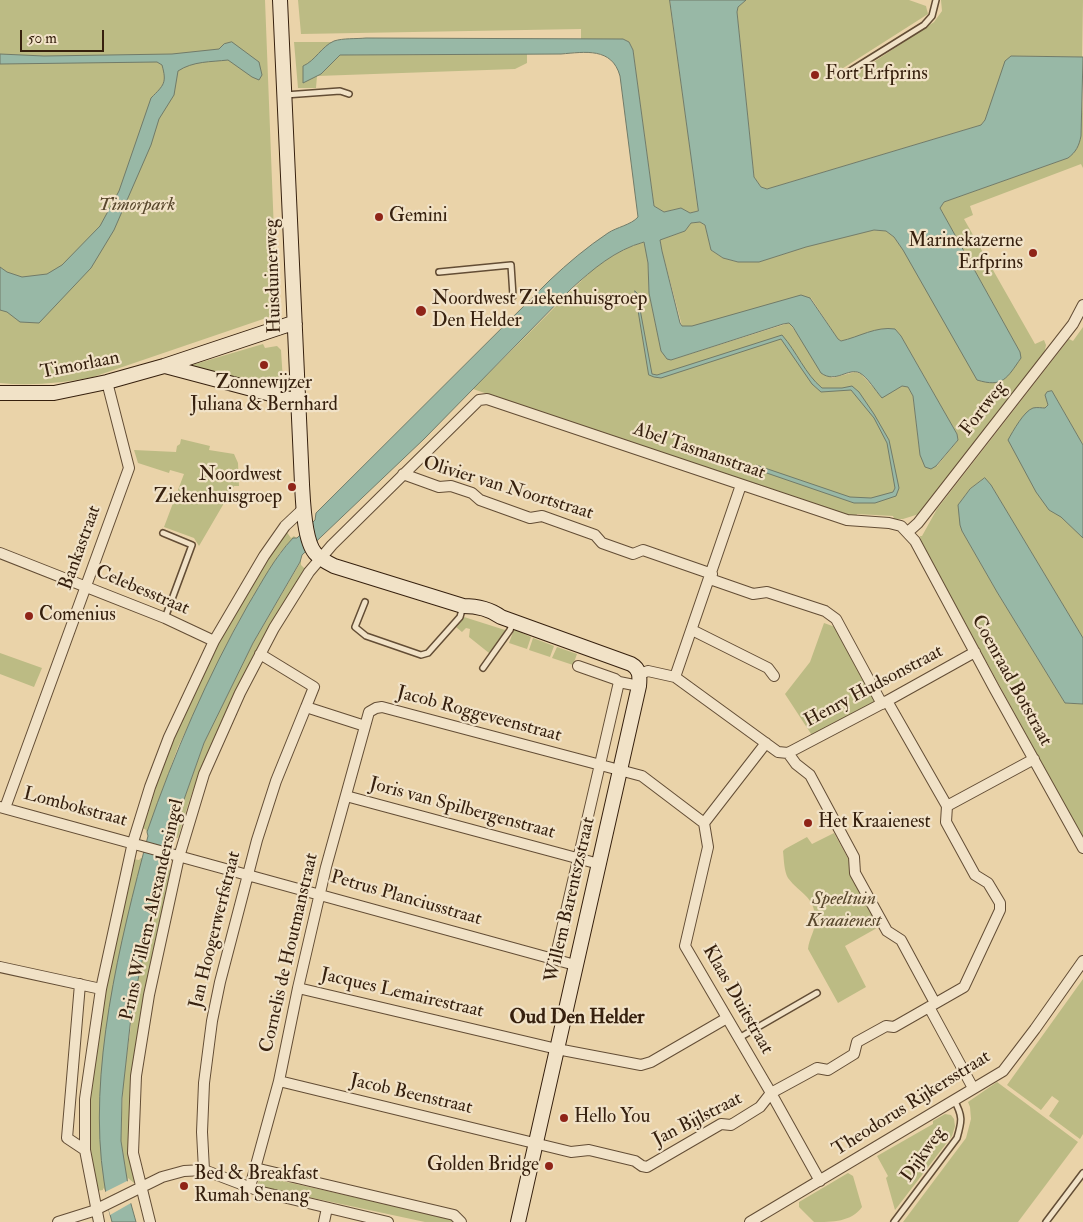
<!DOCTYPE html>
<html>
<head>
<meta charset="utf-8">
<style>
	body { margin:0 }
	#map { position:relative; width:1083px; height:1222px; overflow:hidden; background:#ead3a9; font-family:"IM FELL Double Pica",serif }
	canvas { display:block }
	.scale { position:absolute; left:20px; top:30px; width:84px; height:22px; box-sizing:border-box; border:2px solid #36200e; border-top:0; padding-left:6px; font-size:15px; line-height:18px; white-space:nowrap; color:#36200e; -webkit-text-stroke:4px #f1e2c7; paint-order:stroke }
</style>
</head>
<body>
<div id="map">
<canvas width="1083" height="1222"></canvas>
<div class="scale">50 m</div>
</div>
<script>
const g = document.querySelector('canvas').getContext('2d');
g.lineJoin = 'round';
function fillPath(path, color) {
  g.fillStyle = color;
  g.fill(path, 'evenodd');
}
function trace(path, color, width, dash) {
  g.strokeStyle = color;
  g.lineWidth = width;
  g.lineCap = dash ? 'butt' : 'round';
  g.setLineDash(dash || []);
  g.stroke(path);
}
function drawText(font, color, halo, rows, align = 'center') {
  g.font = font + ' "IM FELL Double Pica",serif';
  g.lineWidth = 4.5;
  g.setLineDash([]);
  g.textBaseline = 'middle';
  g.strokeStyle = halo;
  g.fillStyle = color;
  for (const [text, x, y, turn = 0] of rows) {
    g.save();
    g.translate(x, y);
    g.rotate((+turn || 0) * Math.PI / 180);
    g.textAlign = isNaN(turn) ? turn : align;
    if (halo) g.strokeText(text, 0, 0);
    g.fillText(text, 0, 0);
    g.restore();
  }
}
fillPath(new Path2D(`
	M0 0H265L277 310 275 315 93 377C64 383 30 386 0 383Z
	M298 0H670L698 211 689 213 681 208 664 212 654 206 633 50 629 42 623 39H581V29L301 34Z
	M746 0H909L926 6 928 14 837 72 845 81 934 22 942 11 941 0H1083L1082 57 1011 56 985 120 981 125 767 189 761 187 754 177 737 12 738 7Z
	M294 42H333L308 64 303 66V82L321 74 340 55 527 54V63L515 69 317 76 316 88H298Z
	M1083 90V168L1081 164 970 206 973 215 964 219 1035 344 1044 340 1046 345 1044 355 919 514 903 519H894L893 516 857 514 856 517 845 515 720 474 473 389 592 270C608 258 625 247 645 242L648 263 649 293 660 345 661 351 671 360 789 323 832 378 855 372 861 374 882 397 902 386 908 387 913 396 920 455 937 466 958 440 957 434 901 336 895 329 841 341 838 339 811 298 692 327 682 326 662 251 660 240 685 231 691 223 700 222 705 225 711 250 723 258 738 262H759L806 247 874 230 886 231 894 237 903 250 1020 352 940 208 944 202 1068 158C1083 144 1082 112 1083 90Z
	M1083 327V445L1052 391 1047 400 1048 406 1045 409 1034 408 1049 510 1061 516 1083 538V638L991 485 985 478 970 489 958 505 962 531 997 592 1065 703 1083 704V838L921 542 920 536H922L937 509 1069 339 1073 341Z
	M263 344 265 348 277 346 281 350 283 382 280 386H271L270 390 185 367Z
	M181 439 210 446 209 450 234 454 238 463 239 486H234L199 546 194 538 164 527 184 474 170 470 169 473 138 463 134 450 176 452 177 446 180 444Z
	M286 531 291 538 294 536 296 538H293L279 554 236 626 178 747 147 832 145 829 141 828 172 739 222 634 266 556Z
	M301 555V565L305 569C263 637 226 706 197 780 189 799 184 819 178 838L174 837 173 840 169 842 204 743 253 643 300 563Z
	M464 617 505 630 506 631 489 653 469 637 470 629 466 628 462 632 456 627Z
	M824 623 838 628 879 703 815 740 785 694 810 662Z
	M515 627 520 629 522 633 531 637 527 649 509 643Z
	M533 638 554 646 550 657 529 650Z
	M557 647 577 654 573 665 552 658Z
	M0 653 42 668 34 687 0 674Z
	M834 833 884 924 845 946 866 987 838 1003 808 949C809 938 816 930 815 919 815 896 800 894 788 878 784 871 784 860 783 851L785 849 807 837 812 844Z
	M141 858H143L122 944 115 983 112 985H114C102 1054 95 1122 106 1191L103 1188V1190L96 1191C94 1177 92 1163 91 1149 84 1053 113 952 133 859L139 860Z
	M163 865 164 868 171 870 153 951 134 1066 136 1180 134 1183 128 1178 127 1181 126 1176 121 1141 123 1082 136 990 149 924Z
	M1083 979V1134L1080 1139 1049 1116 1059 1101 1052 1096 1041 1110 1007 1085Z
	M997 1082 1078 1142 1018 1222H903L966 1138 971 1119 970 1107 968 1102Z
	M945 1114 951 1115 954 1119 955 1126 952 1136 895 1210 886 1178 888 1176 877 1156 933 1124V1121Z
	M848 1173 853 1176 862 1207C851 1222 833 1222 814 1222L799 1207V1202Z
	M260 1176 452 1219 456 1222H425L257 1186Z`), '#bcbb84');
const water = new Path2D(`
	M670 0H746L738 7 737 12 754 177 761 187 767 189 981 125 985 120 1005 61 1011 56 1083 57 1081 136C1079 146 1076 152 1068 158L944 202 940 208 1020 352 1021 358C1007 378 1003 388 977 380L903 250 894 237 886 231 874 230 806 247 759 262H738L723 258 711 250 705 225 700 222 691 223 685 231 660 240 662 251 680 323 682 326H692L801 295 810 298 838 339 841 341C859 337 876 326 895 329L901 336 957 434 958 440 936 466 931 469 925 467 920 455 913 396 908 387 902 386 882 398C875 390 868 378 860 373 848 367 836 384 821 373L793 327 789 323 783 324 671 360 667 359 661 351 649 293 648 263 644 242C615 250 593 269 571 289L424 439 302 555 300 562 253 643 204 743 169 842 160 877 132 1008 122 1098 121 1141 131 1204 136 1222H112C108 1209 106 1194 104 1181 87 1073 120 941 148 836L147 832C174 754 207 677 248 605 262 582 274 558 293 538H297L315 520 316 513 550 280C568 263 587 247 608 233 617 227 631 225 638 217L620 76C612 47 585 52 561 54L340 55 321 74 303 83V66C315 61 322 46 334 41 343 38 356 39 366 38L623 39 629 42 633 50 654 206 664 212 681 208 690 213 698 211Z
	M232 42 259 62 262 75 259 80 252 77 228 60C211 62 193 61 178 71L174 95 159 119 151 145 114 230 91 268 39 323 20 322 7 312 0 310V267L7 272 22 277 47 274 62 265 100 226 119 191 151 98C164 85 167 83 162 65L157 62 0 64V54L44 56 172 54 219 49 224 44Z
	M635 291 637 293 652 374 657 375 782 335C797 352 805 374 822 388H842L852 386 859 392 874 414 889 440 899 488 896 496 875 503H854L755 469 756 465 850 497 871 498 893 492 895 488 887 443 874 418 851 390 821 392 812 384 781 339 661 378 654 377 649 375Z
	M1052 391 1083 445V538L1061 517 1049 510 1036 492 1008 440C1013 431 1024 411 1033 408 1037 407 1042 408 1045 408L1048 405 1045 395 1047 392Z
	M985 478 991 485 1083 638V704L1065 703 997 592 962 531 960 525 958 505 970 489Z`);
fillPath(water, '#98b8a6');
trace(water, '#717b69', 1);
fillPath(new Path2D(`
	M127 1181 129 1182 133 1204 131 1203 110 1215 104 1190 105 1192Z`), '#ead3a9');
const lane = new Path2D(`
	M850 71 924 25 932 16 936 0
	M285 95 340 91 349 94
	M439 272 511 265 513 296
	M163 533 192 545 165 618
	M365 602 355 627 366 636 421 655 428 653 460 617 463 606
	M483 668 510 630 513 622
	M739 1038 817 993
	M894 1222 957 1138C962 1121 963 1116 954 1100
	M1046 1222 1083 1173`);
const street = new Path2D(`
	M403 474 439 487 451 486 472 493 480 500 530 518 542 516 595 535 602 543 633 554 643 550 712 574
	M908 532 918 523 1073 324 1083 305
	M0 553 165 618 214 641
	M710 579 753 594 767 592 825 611 836 619 882 704
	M692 630 768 668 774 676
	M260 654 314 687 306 707 365 726
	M578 666 615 679 619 682 639 686
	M640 674 648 671 675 677 778 752 788 753
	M675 677 741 485
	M788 753 796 764 810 775 854 857 855 873 887 931 901 940 935 1003
	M788 753 887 701 975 652
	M346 796 599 864
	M947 806 1034 759
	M0 807 575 965
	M5 808 129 468 107 382
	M704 823 708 847 685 946 771 1093 820 1181
	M704 823 766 743
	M555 959 619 682
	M0 967 101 989
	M80 984 67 1138 85 1150
	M298 988 557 1049 641 1065 651 1062 727 1018
	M929 1007 973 1088
	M279 1081 571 1152 589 1150 635 1161 642 1166 647 1167 721 1124 731 1125 760 1107 771 1093 817 1068 828 1070 854 1054 857 1042 886 1026 894 1027 964 987 1000 910V903L988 883 975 875 946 822 947 806 887 701
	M255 1168 454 1215 461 1222
	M204 1170 202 1132 204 1083 212 1021 220 982 257 840 276 781 306 707
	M250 1187 279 1081 298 988 326 867 369 712 376 708 382 707 642 776 704 823
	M58 1222 93 1211 162 1177 184 1171 204 1170 262 1192 388 1222
	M99 1222 85 1150V1099L101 989 133 842 150 787 169 737 214 641 264 556 285 526 303 509
	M150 1222 133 1153 136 1076 149 995 179 857 204 774 240 693 274 628 309 572 332 545 479 400 487 399 847 520 889 523 901 526 915 541 994 688 1083 848
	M324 1222 327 1208
	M750 1222 1003 1071 1035 1029 1083 961`);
const secondary = new Path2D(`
	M280 0 302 484C303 502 304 540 315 553 320 559 328 563 334 566L463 606C477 606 490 609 501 617L631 664C640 669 640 676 639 686L518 1222
	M165 366 297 401
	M0 393H54L107 382 164 366 290 324H295`);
trace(lane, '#634d35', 8);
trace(street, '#634d35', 12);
trace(secondary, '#36200e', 16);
trace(lane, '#f1e2c7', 5);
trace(street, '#f1e2c7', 10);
trace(secondary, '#f1e2c7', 14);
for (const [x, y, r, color] of [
	[815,75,5,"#8f2418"],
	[379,217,5,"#8f2418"],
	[1033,253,5,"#8f2418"],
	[421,311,6,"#8f2418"],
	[264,365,5,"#8f2418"],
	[292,487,5,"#8f2418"],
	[29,616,5,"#8f2418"],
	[808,823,5,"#8f2418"],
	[564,1118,5,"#8f2418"],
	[549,1166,5,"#8f2418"],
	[184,1186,5,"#8f2418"]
]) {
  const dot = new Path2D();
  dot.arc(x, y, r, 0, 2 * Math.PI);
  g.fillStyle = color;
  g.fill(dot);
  trace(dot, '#f1e2c7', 2);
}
drawText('19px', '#36200e', '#f1e2c7', [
	["Fort Erfprins",825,75],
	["Gemini",389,217],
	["Marinekazerne",1023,242,"right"],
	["Erfprins",1023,264,"right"],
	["Noordwest Ziekenhuisgroep",432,300],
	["Den Helder",432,322],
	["Zonnewijzer",264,384,"center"],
	["Juliana & Bernhard",264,406,"center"],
	["Noordwest",282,476,"right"],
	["Ziekenhuisgroep",282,498,"right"],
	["Comenius",39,616],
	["Het Kraaienest",818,823],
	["Hello You",574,1118],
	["Golden Bridge",539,1166,"right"],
	["Bed & Breakfast",194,1175],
	["Rumah Senang",194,1197]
], 'left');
drawText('italic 19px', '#58472c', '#f1e2c7', [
	["Timorpark",137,206],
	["Speeltuin",844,900],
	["Kraaienest",844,922]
]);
drawText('19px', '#36200e', '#f1e2c7', [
	["Huisduinerweg",274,276,-92],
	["Timorlaan",80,366,-11],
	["Fortweg",984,409,-52],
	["Abel Tasmanstraat",699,452,19],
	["Olivier van Noortstraat",508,489,17],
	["Bankastraat",81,548,-70],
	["Celebesstraat",142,591,23],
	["Coenraad Botstraat",1011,681,61],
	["Henry Hudsonstraat",874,687,-28],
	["Jacob Roggeveenstraat",479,715,15],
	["Lombokstraat",75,808,15],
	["Joris van Spilbergenstraat",462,809,15],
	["Petrus Planciusstraat",406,899,16],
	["Willem Barentszstraat",571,900,-77],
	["Prins Willem-Alexandersingel",153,910,-77],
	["Jan Hoogerwerfstraat",216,930,-76],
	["Cornelis de Houtmanstraat",290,953,-77],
	["Jacques Lemairestraat",402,994,13],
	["Klaas Duitstraat",737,1000,60],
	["Jacob Beenstraat",411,1095,13],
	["Theodorus Rijkersstraat",912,1104,-32],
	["Jan Bijlstraat",698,1120,-27],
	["Dijkweg",924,1155,-55]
]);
drawText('bold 20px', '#36200e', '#f1e2c7', [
	["Oud Den Helder",577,1019]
]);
</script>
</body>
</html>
